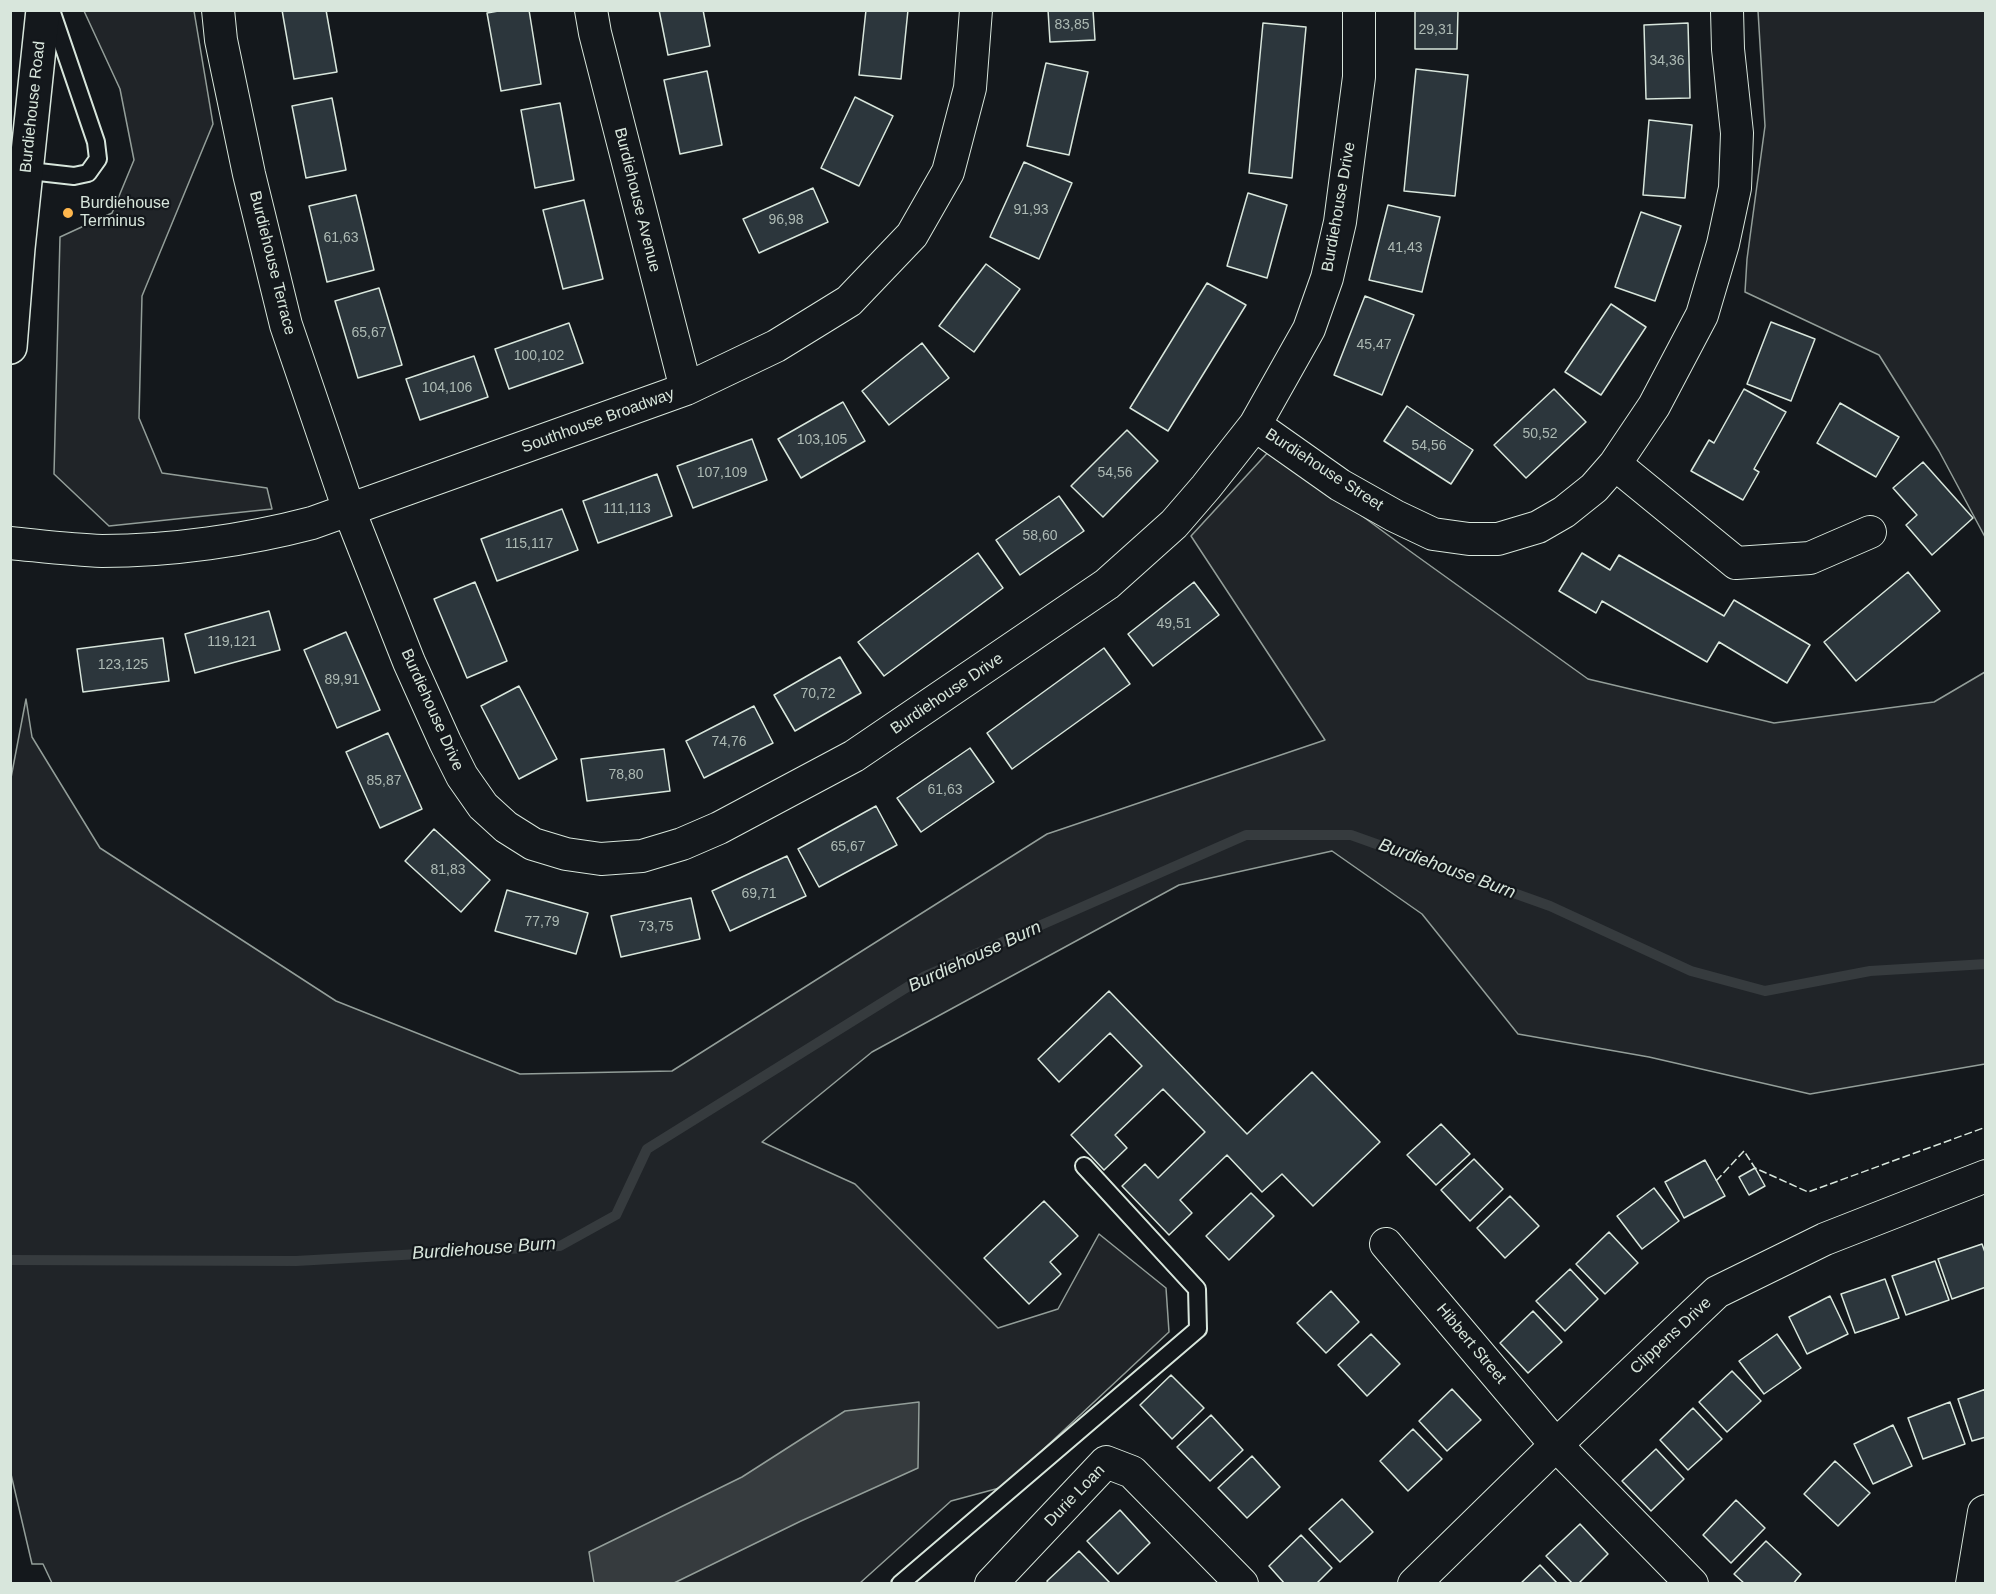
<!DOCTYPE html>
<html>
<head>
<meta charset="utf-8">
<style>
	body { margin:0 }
	#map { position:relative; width:1996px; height:1594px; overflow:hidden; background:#14181c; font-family:Arial,sans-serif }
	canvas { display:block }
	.frame { position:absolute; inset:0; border:12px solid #d8e6dc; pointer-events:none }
</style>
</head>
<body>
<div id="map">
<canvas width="1996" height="1594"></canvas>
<div class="frame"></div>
</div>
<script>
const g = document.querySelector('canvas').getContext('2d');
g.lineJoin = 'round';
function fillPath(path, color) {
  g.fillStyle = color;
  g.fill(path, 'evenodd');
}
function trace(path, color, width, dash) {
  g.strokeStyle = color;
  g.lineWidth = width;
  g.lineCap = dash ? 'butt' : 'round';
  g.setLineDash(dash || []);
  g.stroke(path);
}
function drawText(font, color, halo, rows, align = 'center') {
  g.font = font + ' Arial,sans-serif';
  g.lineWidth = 4.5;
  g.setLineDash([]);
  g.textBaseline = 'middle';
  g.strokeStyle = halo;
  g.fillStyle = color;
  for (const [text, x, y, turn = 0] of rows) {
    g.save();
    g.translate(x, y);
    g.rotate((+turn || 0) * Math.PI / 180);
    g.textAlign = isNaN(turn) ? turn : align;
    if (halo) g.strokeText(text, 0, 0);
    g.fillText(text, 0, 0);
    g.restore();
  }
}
const green = new Path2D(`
	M84 11H194L213 124 142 296 139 418 162 473 267 488 272 509 109 526 54 474 60 237 112 213 134 160 120 89Z
	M1758 11H1985V537L1939 451 1879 355 1745 292 1747 259 1765 126Z
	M1271 449 1407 549 1588 679 1774 723 1934 702 1985 672V1064L1810 1094 1649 1057 1518 1034 1422 914 1332 851 1179 885 872 1052 762 1142 855 1184 998 1328 1058 1309 1099 1234 1166 1288 1169 1332 1003 1487 951 1501 860 1583H52L43 1564H32L10 1470V783L26 699 32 737 100 848 336 1001 520 1074 672 1071 1047 834 1325 740 1191 536Z`);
fillPath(green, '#202428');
trace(green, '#939e99', 1.5);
const water = new Path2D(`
	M919 1402 918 1468 801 1521 674 1583H594L589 1552 742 1477 845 1411Z`);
fillPath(water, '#363b3e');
trace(water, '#939e99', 1.5);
trace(new Path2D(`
	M10 1260 296 1261 560 1246 616 1215 647 1149 925 976 1246 835H1351L1550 906 1691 971 1765 991 1870 971 1986 964`), '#363b3e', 10);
const building = new Path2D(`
	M282 10H326L337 72 294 79Z
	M504 10H529L541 84 501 91 487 13Z
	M659 10H703L710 46 668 55Z
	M866 10H908L901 79 859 75Z
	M1048 10H1093L1095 40 1050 42Z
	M1415 10H1458L1457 49H1415Z
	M1263 23 1306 27 1292 178 1249 173Z
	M1688 23 1690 98 1646 99 1644 25Z
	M1046 63 1088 72 1069 155 1027 146Z
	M1416 69 1468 75 1455 196 1404 191Z
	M707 71 722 145 680 154 664 80Z
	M855 97 893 116 859 186 821 168Z
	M332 98 346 170 306 178 292 106Z
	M560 103 574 180 535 188 521 110Z
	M1649 120 1692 125 1685 198 1643 195Z
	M1024 162 1072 183 1039 259 990 237Z
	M813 188 828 222 759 253 743 219Z
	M1248 193 1287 205 1267 278 1227 266Z
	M356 195 374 270 327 282 309 206Z
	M584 200 603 279 563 289 543 210Z
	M1388 205 1440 217 1422 292 1369 280Z
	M1641 212 1681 226 1655 301 1615 287Z
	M986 264 1020 289 974 352 939 326Z
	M1207 283 1246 305 1168 431 1130 408Z
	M379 288 402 365 358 378 335 301Z
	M1365 296 1414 315 1382 395 1334 375Z
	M1611 304 1646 327 1601 395 1565 372Z
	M1771 322 1815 339 1791 401 1747 384Z
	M569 323 583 363 509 389 495 349Z
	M922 343 949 378 889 425 862 391Z
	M474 356 488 397 420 420 406 379Z
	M1554 389 1586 422 1526 478 1494 445Z
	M1744 389 1786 412 1754 469 1759 472 1743 500 1691 471 1709 440 1714 443Z
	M843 402 865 441 801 478 778 439Z
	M1840 403 1899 437 1876 477 1817 443Z
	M1407 406 1473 450 1451 484 1384 441Z
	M1127 430 1158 461 1103 517 1071 486Z
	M752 439 767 480 693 508 677 466Z
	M1923 462 1973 518 1932 555 1906 525 1917 515 1893 488Z
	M657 474 672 516 598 543 583 501Z
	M1059 496 1084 531 1020 575 996 540Z
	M562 509 578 550 497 581 481 539Z
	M978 553 1003 588 884 676 858 642Z
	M1582 553 1610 570 1619 555 1724 616 1734 600 1810 645 1787 683 1719 642 1707 662 1602 601 1596 613 1559 591Z
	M1908 572 1940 611 1856 681 1824 642Z
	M475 582 507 661 467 678 434 599Z
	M1194 582 1219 615 1153 666 1128 634Z
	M269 611 280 650 195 673 185 634Z
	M346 632 380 710 337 728 304 650Z
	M163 638 169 681 83 692 77 649Z
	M1104 648 1130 684 1012 769 987 733Z
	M840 657 861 693 795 731 774 695Z
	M519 686 557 759 519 779 481 706Z
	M754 706 773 743 704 778 686 741Z
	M388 733 422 809 380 828 346 752Z
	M970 748 994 782 921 832 897 798Z
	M664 749 670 791 587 801 581 759Z
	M876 806 897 845 819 887 798 849Z
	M434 829 490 880 461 912 405 861Z
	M787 856 806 896 730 931 712 891Z
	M507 890 588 913 576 954 495 931Z
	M691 898 700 939 621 957 611 916Z
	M1109 991 1247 1134 1312 1072 1380 1142 1313 1206 1282 1174 1262 1192 1227 1155 1180 1200 1192 1213 1169 1235 1122 1186 1145 1164 1158 1178 1205 1132 1163 1089 1115 1135 1127 1148 1104 1170 1071 1135 1142 1066 1110 1033 1059 1082 1038 1059Z
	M1441 1124 1470 1154 1436 1185 1407 1155Z
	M1474 1159 1503 1189 1470 1221 1441 1190Z
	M1705 1160 1725 1196 1684 1218 1665 1182Z
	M1755 1168 1765 1186 1749 1195 1739 1177Z
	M1654 1188 1679 1221 1642 1249 1617 1216Z
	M1251 1193 1274 1216 1229 1260 1206 1236Z
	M1510 1196 1539 1226 1505 1258 1477 1228Z
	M1044 1201 1078 1236 1050 1262 1061 1274 1029 1304 984 1258Z
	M1609 1232 1638 1263 1605 1294 1576 1264Z
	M1982 1244 1986 1255V1287L1952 1299 1938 1259Z
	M1935 1261 1949 1300 1906 1315 1892 1276Z
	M1570 1269 1598 1299 1565 1331 1536 1301Z
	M1885 1279 1899 1318 1855 1333 1841 1294Z
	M1331 1291 1359 1322 1326 1353 1297 1323Z
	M1830 1296 1848 1334 1807 1354 1789 1317Z
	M1533 1311 1562 1342 1528 1373 1500 1343Z
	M1371 1334 1400 1364 1367 1396 1338 1365Z
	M1777 1334 1801 1368 1764 1394 1739 1361Z
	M1732 1371 1761 1401 1727 1432 1699 1402Z
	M1171 1375 1204 1408 1172 1439 1140 1405Z
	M1452 1389 1481 1420 1447 1451 1419 1421Z
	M1986 1389V1437L1972 1441 1958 1399Z
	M1950 1402 1965 1444 1923 1459 1908 1418Z
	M1693 1408 1722 1439 1688 1470 1660 1440Z
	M1211 1415 1243 1450 1210 1481 1177 1447Z
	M1893 1425 1912 1466 1873 1484 1854 1444Z
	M1413 1429 1442 1459 1408 1491 1380 1461Z
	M1656 1449 1684 1479 1651 1511 1622 1481Z
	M1252 1456 1280 1487 1247 1518 1218 1488Z
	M1835 1461 1870 1493 1838 1526 1804 1494Z
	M1342 1499 1373 1532 1340 1562 1309 1529Z
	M1736 1500 1765 1528 1731 1563 1703 1535Z
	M1120 1510 1150 1543 1118 1574 1087 1541Z
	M1580 1524 1608 1554 1578 1584H1573L1546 1556Z
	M1301 1535 1332 1568 1316 1584H1285L1269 1566Z
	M1766 1541 1801 1574 1793 1584H1745L1734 1574Z
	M1079 1551 1110 1583 1049 1584 1047 1581Z
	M1540 1565 1558 1584H1520Z`);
fillPath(building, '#2c363c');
trace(building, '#d8e6dc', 1.5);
const lane = new Path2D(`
	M21 170 74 176 88 173 98 159 96 142 51 10
	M900 1584 1198 1329 1197 1289 1084 1166`);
const street = new Path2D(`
	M218 10 221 40 249 174 286 325 349 510 409 662 445 742 462 776 483 806 506 827 533 844 566 854 601 859 642 856 682 844 719 828 854 756 1107 584 1174 524 1206 487 1255 425 1309 329 1327 278 1340 222 1359 77V10
	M591 10 595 33 686 389
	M1255 425 1340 485 1395 516 1433 534 1469 539H1498L1538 527 1564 512 1594 488 1615 464 1654 406 1702 315 1723 244 1735 188 1737 133 1728 49 1727 10
	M1615 464 1736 563 1810 558 1870 532
	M10 543C41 546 72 550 102 551 171 551 247 540 312 523L686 389 776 346 849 301 912 235 948 172 970 88 976 10
	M1386 1244 1556 1445 1692 1584
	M991 1584 1106 1462 1132 1472 1242 1584
	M1414 1584 1556 1445 1717 1292 1825 1239 1986 1176
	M1972 1584 1984 1512 1986 1511`);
const primary = new Path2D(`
	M10 347 18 248 43 10`);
trace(lane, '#d8e6dc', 20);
trace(street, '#d8e6dc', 34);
trace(primary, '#d8e6dc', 36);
trace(lane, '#14181c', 16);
trace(street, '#14181c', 32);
trace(primary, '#14181c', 33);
trace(new Path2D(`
	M1716 1181 1744 1151 1755 1168 1808 1192 1986 1127`), '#d8e6dc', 1.5, [8, 3]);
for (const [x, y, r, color] of [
	[68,213,6,"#ffb74d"]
]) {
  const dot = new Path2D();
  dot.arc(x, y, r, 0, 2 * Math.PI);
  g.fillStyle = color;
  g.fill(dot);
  trace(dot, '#14181c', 2);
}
drawText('14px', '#adbab4', null, [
	["83,85",1072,25],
	["29,31",1436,30],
	["34,36",1667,61],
	["91,93",1031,210],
	["96,98",786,220],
	["61,63",341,238],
	["41,43",1405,248],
	["65,67",369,333],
	["45,47",1374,345],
	["100,102",539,356],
	["104,106",447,388],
	["50,52",1540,434],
	["103,105",822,440],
	["54,56",1429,446],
	["107,109",722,473],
	["54,56",1115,473],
	["111,113",627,509],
	["58,60",1040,536],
	["115,117",529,544],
	["49,51",1174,624],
	["119,121",232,642],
	["123,125",123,665],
	["89,91",342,680],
	["70,72",818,694],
	["74,76",729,742],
	["78,80",626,775],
	["85,87",384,781],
	["61,63",945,790],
	["65,67",848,847],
	["81,83",448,870],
	["69,71",759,894],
	["77,79",542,922],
	["73,75",656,927]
]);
drawText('16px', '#d8e6dc', '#14181c', [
	["Burdiehouse Road",33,107,-84],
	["Burdiehouse Avenue",637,200,76],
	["Burdiehouse Drive",1339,207,-80],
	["Burdiehouse Terrace",272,263,76],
	["Southhouse Broadway",598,421,-20],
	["Burdiehouse Street",1324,470,33],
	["Burdiehouse Drive",947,694,-34],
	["Burdiehouse Drive",432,710,66],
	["Clippens Drive",1671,1336,-43],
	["Hibbert Street",1471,1344,50],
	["Durie Loan",1075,1496,-46]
]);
drawText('16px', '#d8e6dc', '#14181c', [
	["Burdiehouse",80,204],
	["Terminus",80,222]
], 'left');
drawText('italic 18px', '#d8e6dc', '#14181c', [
	["Burdiehouse Burn",1447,869,20],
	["Burdiehouse Burn",975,957,-25],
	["Burdiehouse Burn",484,1249,-4]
]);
</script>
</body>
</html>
